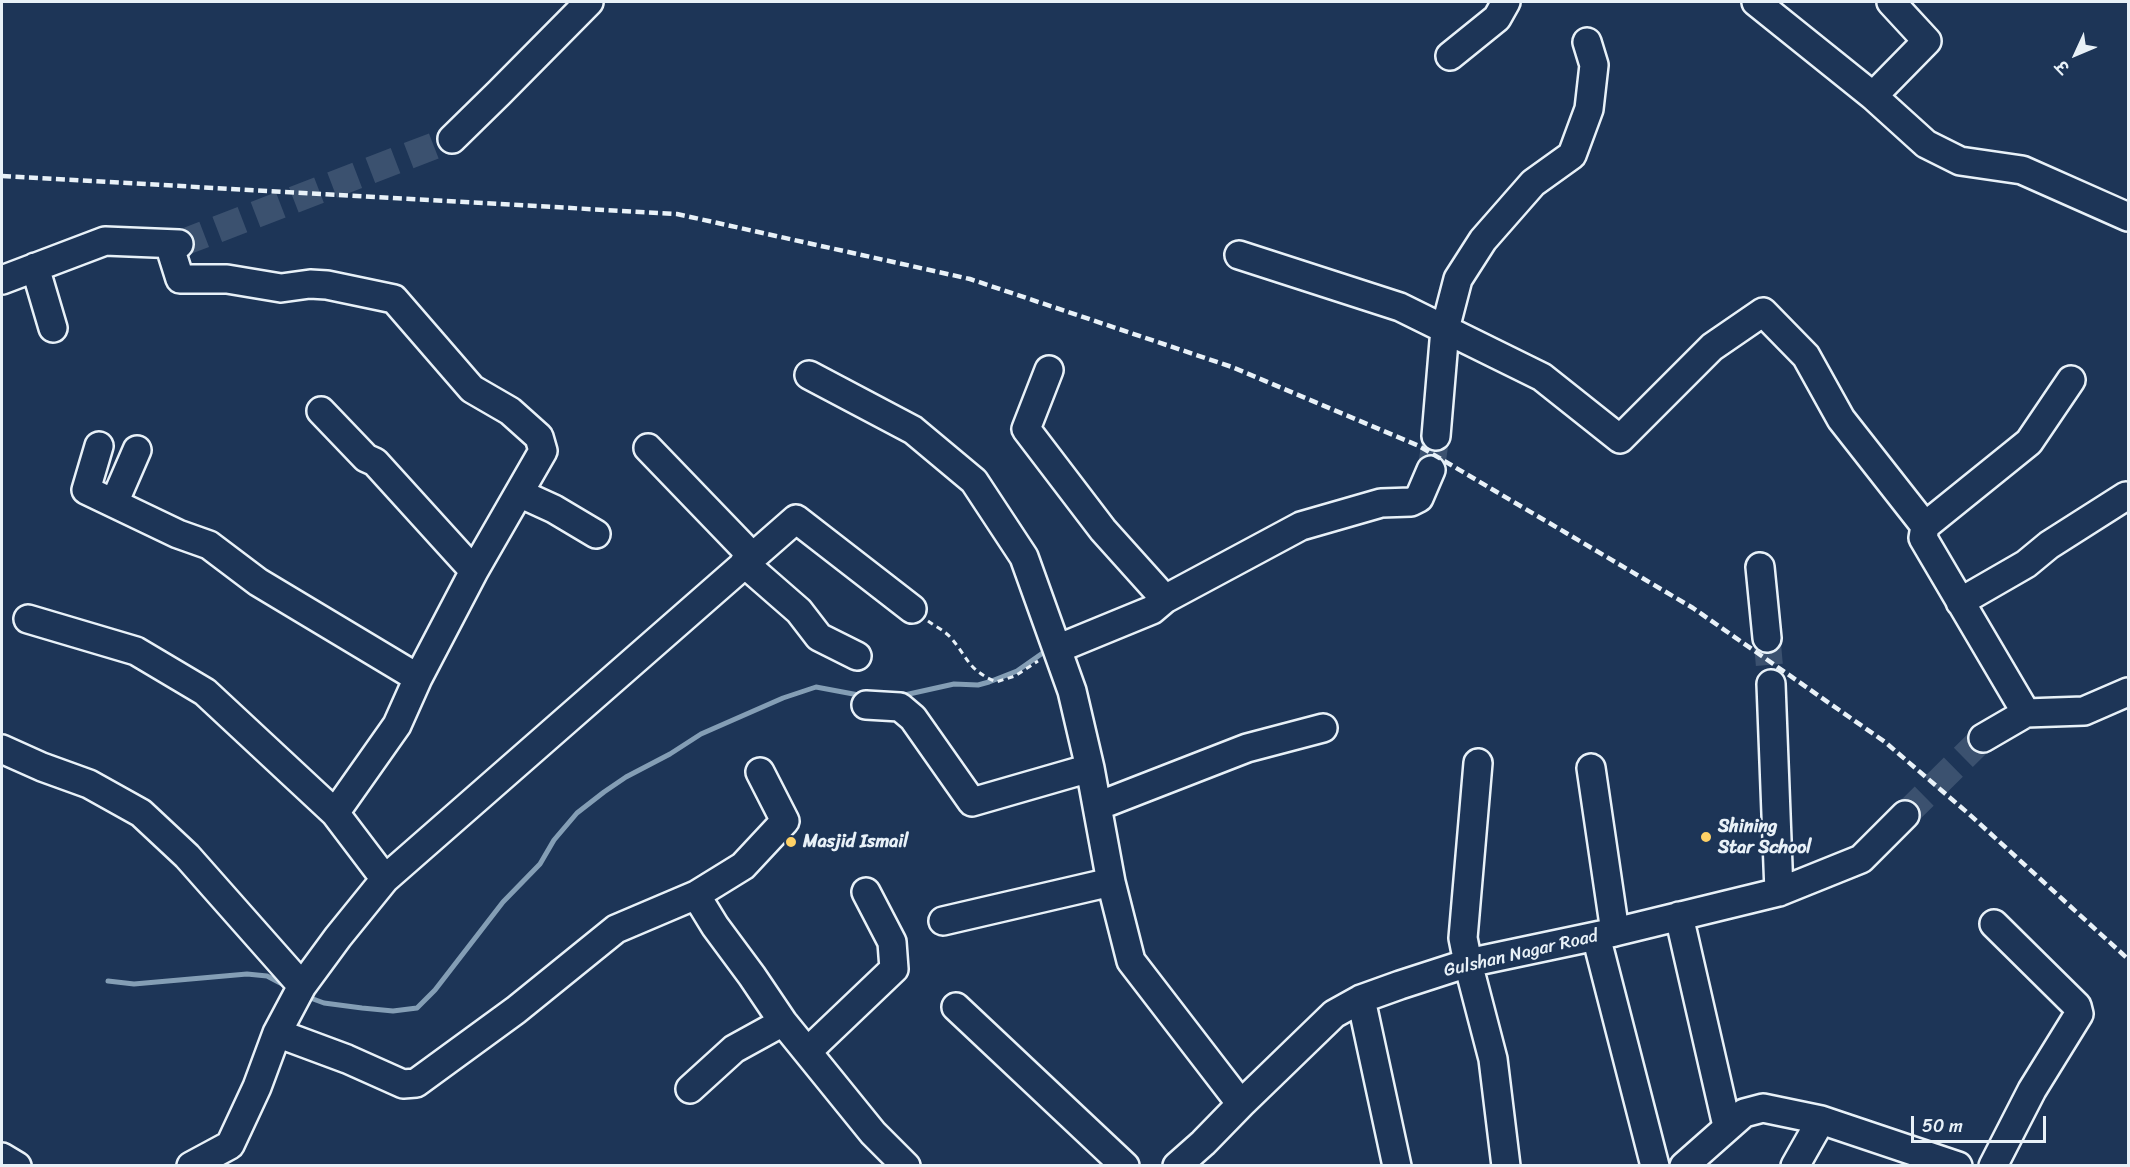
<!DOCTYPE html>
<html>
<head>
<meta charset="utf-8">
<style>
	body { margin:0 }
	#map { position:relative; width:2130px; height:1167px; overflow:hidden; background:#1d3557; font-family:Sriracha,"Playpen Sans Deva",sans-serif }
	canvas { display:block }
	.frame { position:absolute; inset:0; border:3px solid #e8f1f8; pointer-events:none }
	.north { position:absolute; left:2046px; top:24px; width:60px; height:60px; -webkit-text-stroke:4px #1d3557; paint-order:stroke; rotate:226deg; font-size:16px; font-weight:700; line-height:24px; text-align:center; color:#e8f1f8 }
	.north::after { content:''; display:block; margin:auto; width:21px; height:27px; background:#e8f1f8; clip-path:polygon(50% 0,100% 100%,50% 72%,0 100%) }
	.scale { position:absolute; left:1911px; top:1116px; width:135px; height:27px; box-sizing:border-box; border:3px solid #e8f1f8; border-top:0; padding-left:8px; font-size:18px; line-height:21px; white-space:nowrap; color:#e8f1f8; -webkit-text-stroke:4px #1d3557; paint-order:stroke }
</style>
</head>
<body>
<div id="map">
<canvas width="2130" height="1167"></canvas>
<div class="frame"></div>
<div class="north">उ</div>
<div class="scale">50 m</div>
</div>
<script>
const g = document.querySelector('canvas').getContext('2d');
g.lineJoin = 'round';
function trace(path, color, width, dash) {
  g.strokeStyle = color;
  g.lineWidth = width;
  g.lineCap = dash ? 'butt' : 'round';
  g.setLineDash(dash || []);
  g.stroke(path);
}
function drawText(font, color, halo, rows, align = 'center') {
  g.font = font + ' Sriracha,sans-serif';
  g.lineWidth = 4.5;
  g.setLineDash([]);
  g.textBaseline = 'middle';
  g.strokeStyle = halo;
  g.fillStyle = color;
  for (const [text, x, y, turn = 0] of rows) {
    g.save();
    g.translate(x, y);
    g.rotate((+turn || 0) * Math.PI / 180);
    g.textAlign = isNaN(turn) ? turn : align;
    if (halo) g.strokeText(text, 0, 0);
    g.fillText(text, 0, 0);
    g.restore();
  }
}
trace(new Path2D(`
	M900 696 954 684 978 685 989 682 1017 671 1047 650
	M108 981 134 984 247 974 267 976 286 986
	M305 996 324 1003 362 1008 393 1011 417 1008 435 990 503 902 540 864 554 840 577 813 604 792 626 777 670 754 701 734 783 698 816 687 864 696`), '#849eb5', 5);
trace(new Path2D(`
	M179 244 452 139
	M1431 470 1436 436
	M1767 638 1771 684
	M1905 815 1983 738`), '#3b516f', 27, [27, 14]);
const minor = new Path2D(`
	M1756 2 1873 96 1926 144 1960 161 2022 170 2128 217
	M1450 56 1497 18 1506 2
	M1873 96 1927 41 1891 2
	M452 139 499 93 589 2
	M169 244 180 279H227L281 288 310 284 327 285 394 299 472 389 510 411 539 437 543 451 474 571 418 678 397 725 335 813
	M1239 255 1400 307 1542 377 1620 439 1712 347 1763 312 1806 356 1841 419 1925 526
	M35 267 53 328
	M2 280 105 241 179 244
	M1049 370 1026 429 1103 530 1165 599
	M809 375 913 430 974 481 1024 557 1057 649 1152 610 1165 599 1301 526 1381 503 1411 502 1419 498 1431 470
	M321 411 366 458 375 462 474 571
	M1436 436 1445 329 1458 279 1483 240 1533 183 1572 155 1589 109 1594 65 1587 42
	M99 446 86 490 178 534 209 545 258 582 418 678
	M648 448 752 556
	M519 493 554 509 596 534
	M114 503 137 450
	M744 563 799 611 819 637 857 656
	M1760 567 1767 638
	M1960 602 2026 564 2049 545 2126 496
	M28 619 136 651 205 692 335 813 385 879
	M1057 649 1072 691 1090 768 1111 882 1131 961 1241 1104
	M1771 684 1779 892
	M866 705 900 707 913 718 972 802 1090 768
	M2026 713 1923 538 1925 526 2029 442 2071 380
	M1983 738 2026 713 2084 711 2128 692
	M2 749 42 767 89 784 141 813 187 856 302 986
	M1478 763 1463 938 1468 963 1493 1059 1506 1166
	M1591 768 1615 932
	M1098 806 1247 748 1323 728
	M696 895 743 866 785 821 760 772
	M1679 916 1727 1126
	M943 921 1111 882
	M1596 936 1655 1166
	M1361 999 1397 1166
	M956 1007 1125 1166
	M277 1033 347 1059 403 1084 416 1083 516 1010 616 929 696 895 715 926 752 976 783 1022 873 1133 906 1166
	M808 1051 894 969 892 942 866 892
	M690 1089 734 1049 783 1022
	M2 1157 17 1166
	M191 1166 230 1145 257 1087 277 1033 302 986 338 937 385 879 796 519 912 609
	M1177 1166 1203 1143 1241 1104 1334 1014 1361 999 1400 985 1468 963 1615 932 1779 892 1861 859 1905 815
	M1684 1166 1744 1113 1763 1108 1821 1120 1958 1166
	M1795 1166 1821 1120
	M1993 1166 2032 1090 2079 1014 2077 1006 1994 924`);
trace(minor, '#e8f1f8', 32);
trace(new Path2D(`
	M928 621C935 626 945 631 951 638 969 659 967 669 996 682L1015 676 1038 661`), '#e8f1f8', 3, [6, 4.5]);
trace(minor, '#1d3557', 27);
trace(new Path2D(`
	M2 176 677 214 970 279 1232 367 1419 446 1693 608 1885 742 1969 814 2128 959`), '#e8f1f8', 4.5, [9, 4.5]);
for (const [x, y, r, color] of [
	[1706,837,6,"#ffd166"],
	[791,842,6,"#ffd166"]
]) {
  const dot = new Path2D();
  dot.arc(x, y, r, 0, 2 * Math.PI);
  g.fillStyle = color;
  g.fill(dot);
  trace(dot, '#1d3557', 2);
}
drawText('bold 18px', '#e8f1f8', '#1d3557', [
	["Shining",1718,827],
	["Star School",1718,848],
	["Masjid Ismail",803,842]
], 'left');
drawText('18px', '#e8f1f8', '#1d3557', [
	["Gulshan Nagar Road",1521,954,-13]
]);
</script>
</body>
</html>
